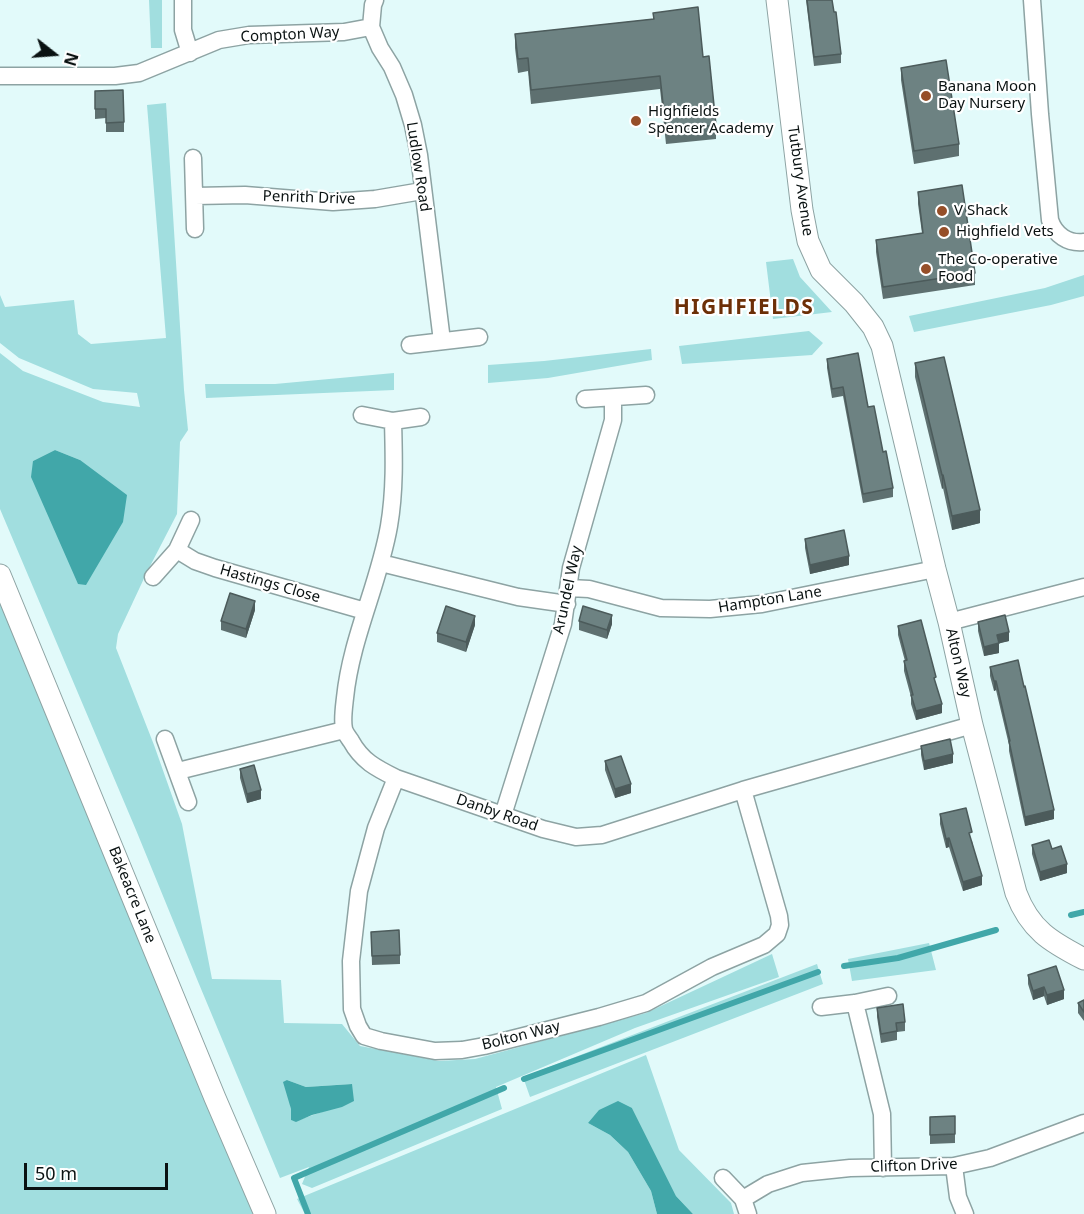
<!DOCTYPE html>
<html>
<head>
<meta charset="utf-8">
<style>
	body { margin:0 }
	#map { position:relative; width:1084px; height:1214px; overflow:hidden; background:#e2fafa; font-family:"Noto Sans",sans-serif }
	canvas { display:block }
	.north { position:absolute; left:24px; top:24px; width:60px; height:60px; -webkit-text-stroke:4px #fff; paint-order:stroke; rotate:107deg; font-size:16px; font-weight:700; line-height:24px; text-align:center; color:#0a1212 }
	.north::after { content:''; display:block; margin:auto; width:21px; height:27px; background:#0a1212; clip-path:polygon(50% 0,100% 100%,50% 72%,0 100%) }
	.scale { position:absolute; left:24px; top:1163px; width:144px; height:27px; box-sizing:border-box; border:3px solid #0a1212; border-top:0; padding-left:8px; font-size:18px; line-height:21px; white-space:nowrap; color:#0a1212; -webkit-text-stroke:4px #fff; paint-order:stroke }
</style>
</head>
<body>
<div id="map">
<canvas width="1084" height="1214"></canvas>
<div class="north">N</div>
<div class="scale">50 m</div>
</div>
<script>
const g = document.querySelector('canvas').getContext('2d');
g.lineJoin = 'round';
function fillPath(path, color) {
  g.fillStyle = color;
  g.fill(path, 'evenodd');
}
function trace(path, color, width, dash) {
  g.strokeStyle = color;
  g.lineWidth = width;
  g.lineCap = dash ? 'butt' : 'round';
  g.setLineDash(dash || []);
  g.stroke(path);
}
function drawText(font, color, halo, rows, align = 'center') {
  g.font = font + ' "Noto Sans",sans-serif';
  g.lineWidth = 4.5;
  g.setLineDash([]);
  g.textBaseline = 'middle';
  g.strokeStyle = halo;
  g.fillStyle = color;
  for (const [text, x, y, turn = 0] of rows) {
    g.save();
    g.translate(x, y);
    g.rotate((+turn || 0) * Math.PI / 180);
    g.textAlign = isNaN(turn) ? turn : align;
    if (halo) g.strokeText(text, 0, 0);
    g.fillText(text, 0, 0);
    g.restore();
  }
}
fillPath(new Path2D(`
	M149 0H162V48H151Z
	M166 103 184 390 188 430 180 442 177 514 147 572 118 634 116 648 154 745 182 824 212 979 281 980 284 1023 342 1024 360 1046 439 1061 475 1059 646 1013 772 954 779 977 635 1028 496 1087 502 1109 312 1188 302 1184 309 1167 280 1178 199 984 136 830 0 509V353L23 371 103 402 140 407 137 393 93 389 19 358 0 343V295L5 307 74 300 78 334 91 344 166 338 147 105ZM55 450 80 460 33 461ZM287 1080 306 1087 351 1084 353 1101 296 1121 291 1120V1109Z
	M793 259 800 277 832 312 773 319 766 262Z
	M1084 275V296L1051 305 914 332 909 316 1045 288Z
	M809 331 823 343 812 355 682 364 679 346Z
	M651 349 652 360 548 378 488 383V365L544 361Z
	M394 373V390L206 398 205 384H275Z
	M0 578 265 1214H0Z
	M929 943 936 970 852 981 848 959Z
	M817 964 823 984 530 1097 523 1077Z
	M646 1055 679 1150 731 1203 734 1214H693L676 1196 632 1108 588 1123 610 1135 628 1152 651 1191 657 1214H305L297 1199Z`), '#a1dedf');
fillPath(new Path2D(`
	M55 450 80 460 127 495 123 522 86 585 78 584 31 477 33 461Z
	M287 1080 306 1087 352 1084 354 1101 342 1107 312 1115 296 1122 291 1120V1109L283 1082Z
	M618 1101 632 1108 676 1196 693 1214H657L651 1191 628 1152 610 1135 588 1123 599 1110Z`), '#41a7a9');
trace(new Path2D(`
	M1071 915 1084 912
	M844 966 898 958 996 930
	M524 1079 818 972
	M308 1214 294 1178 504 1088`), '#41a7a9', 6);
const minor = new Path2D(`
	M183 0V30L190 53
	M375 0 373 5 371 27 380 48 392 67 404 95 413 125 419 155 442 341
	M1032 0 1040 114 1050 220C1055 235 1068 244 1084 242
	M0 76H115L139 73 219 40 249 35 344 32 371 27
	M193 158 195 229
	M195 196 245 195 333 202 375 199 422 191
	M410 345 479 337
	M585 399 646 395
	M362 415 393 421 421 417
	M393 421C394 456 395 491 389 526 379 584 351 638 345 698 344 707 342 720 344 729 345 733 349 738 351 741 362 761 376 768 396 778L543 829 576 837 602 835 743 790 972 725
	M177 550 195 561 215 568 365 611
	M381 563 518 597 567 604
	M153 577 177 550 191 520
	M569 588 589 589 661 608 710 609 762 604 935 569
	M949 622 1084 587
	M165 739 188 802
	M178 771 344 730
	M396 778 376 828 359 891 351 961 352 1009 358 1026 364 1036 381 1041 435 1051 462 1050 484 1046 599 1017 646 1003 712 967 764 945 777 934 780 925 779 916 743 790
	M503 815 563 624 571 568 613 420V398
	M855 1003 882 1114 883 1168
	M821 1007 855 1003 888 996
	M954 1166 958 1197 965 1214
	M723 1178 743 1199 748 1214
	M743 1199 768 1184 802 1173 850 1168 954 1166 990 1158 1084 1123`);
const tertiary = new Path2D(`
	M777 0 802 210 808 241 821 270 854 303 873 327 882 346 935 569 949 622 972 725 1016 893C1030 930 1051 942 1084 959
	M0 575 215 1098 265 1214`);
trace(minor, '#8da3a3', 19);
trace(tertiary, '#8da3a3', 23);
trace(minor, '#fff', 16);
trace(tertiary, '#fff', 21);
fillPath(new Path2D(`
	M806 0H832L841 54V63L814 66Z
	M653 13 703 57 716 125V139L666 144 660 89 531 104 528 71 518 73 515 48V34L653 19Z
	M901 68 959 144V156L914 164 901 80Z
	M95 91 124 122V132H106V118L95 119Z
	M918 192 975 273V285L883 299 876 252V240L922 233 918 204Z
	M827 359 868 407 893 488V497L863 503 843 396 832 398 827 368Z
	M915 363 980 523 952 530 943 488 942 489 915 377Z
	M805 539 849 565 810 574 805 548Z
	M255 610 246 638 221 630V621Z
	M579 621 612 624 607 639 579 630Z
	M978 622 1009 641 999 643V653L984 656 978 631Z
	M475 625 466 652 437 642V633Z
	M898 626 936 684 942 713 916 720 911 704V697L904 671V661H905L898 635Z
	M990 667 1054 819 1025 826 1009 751V745L996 690 994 691 990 676Z
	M921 746 953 763 924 770 921 755Z
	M605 761 631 793 615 798 605 770Z
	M240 769 261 799 247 803 240 778Z
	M940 814 972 841 982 885 963 891 949 847 946 848 940 824Z
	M1032 845 1067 873 1040 881 1032 854Z
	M371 932 400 955V964L372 965Z
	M1028 975 1064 999 1047 1005 1044 996 1033 1000 1028 984Z
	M1084 1000V1021L1078 1013V1003Z
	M877 1008 905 1022V1031L897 1032V1040L881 1043 877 1017Z
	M955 1116V1143L930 1144V1117Z`), '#5e7070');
fillPath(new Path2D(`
	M942 475H943V488L942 489Z
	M980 510V523L952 530V516Z
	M849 556V565L810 574V565Z
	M255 601V610L246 638V629Z
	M612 615V624L607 639V630Z
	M475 616V625L466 652V642Z
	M1009 632V641L997 644V635Z
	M999 643V653L984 656V647Z
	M994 681H996V690L994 691Z
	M942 704V713L916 720V711Z
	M953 754V763L924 770V761Z
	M631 784V793L615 798V789Z
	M261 790V799L247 803V794Z
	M1054 810V819L1025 826V817Z
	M949 838V847L946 848V839Z
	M1067 864V873L1040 881V872Z
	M982 876V885L963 891V882Z
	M1044 987V996L1033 1000V991Z
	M1064 990V999L1047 1005V995Z`), '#4c5b5b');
const building = new Path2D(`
	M807 0H832L834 12H836L841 54 814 57Z
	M698 7 703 57 709 56 716 125 666 131 660 76 531 90 528 58 518 59 515 34 654 19 653 13Z
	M946 60 959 144 914 151 901 68Z
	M123 90 124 122 106 123V109H95V91Z
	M962 185 975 273 883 287 876 240 923 233 918 192Z
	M858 353 868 407 874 406 883 452 886 451 893 488 863 494 843 387 832 389 827 359Z
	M944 357 980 510 952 516 943 475H942L915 363Z
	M844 530 849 556 810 565 805 539Z
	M230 593 255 601 246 629 221 621Z
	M446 606 475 616 466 642 437 633Z
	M583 606 612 615 607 630 579 621Z
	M1005 615 1009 632 997 635 999 643 984 647 978 622Z
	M921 620 936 677 934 678 942 704 916 711 911 695H913L904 661 907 660 898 626Z
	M1018 660 1024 687 1025 686 1054 810 1025 817 1009 741H1010L996 681H994L990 667Z
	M950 739 953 754 924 761 921 746Z
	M621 756 631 784 615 789 605 761Z
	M254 765 261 790 247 794 240 769Z
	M966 808 972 832 969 833 982 876 963 882 949 838 946 839 940 814Z
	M1049 840 1052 849 1061 846 1067 864 1040 872 1032 845Z
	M399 930 400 955 372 956 371 932Z
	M1056 966 1064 990 1047 995 1044 987 1033 991 1028 975Z
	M1084 1000V1012L1078 1003Z
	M903 1004 905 1022 896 1023 897 1031 881 1034 877 1008Z
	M955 1116V1134L930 1135V1117Z`);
fillPath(building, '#6d8282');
trace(building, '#4c5b5b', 1.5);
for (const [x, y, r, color] of [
	[926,96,6,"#964f29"],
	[636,121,6,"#964f29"],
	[942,211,6,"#964f29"],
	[944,232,6,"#964f29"],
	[926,269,6,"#964f29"]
]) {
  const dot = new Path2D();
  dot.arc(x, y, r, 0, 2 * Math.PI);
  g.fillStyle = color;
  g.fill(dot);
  trace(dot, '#fff', 2);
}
drawText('15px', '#0a1212', '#fff', [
	["Compton Way",290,35,-3],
	["Ludlow Road",418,167,81],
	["Tutbury Avenue",800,181,82],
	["Penrith Drive",309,198,2],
	["Hastings Close",270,584,16],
	["Arundel Way",568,590,-78],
	["Hampton Lane",770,600,-9],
	["Alton Way",958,663,77],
	["Danby Road",497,813,19],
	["Bakeacre Lane",132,895,68],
	["Bolton Way",521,1036,-14],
	["Clifton Drive",914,1166,-2]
]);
drawText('15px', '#0a1212', '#fff', [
	["Banana Moon",938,87],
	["Day Nursery",938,104],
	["Highfields",648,112],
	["Spencer Academy",648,129],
	["V Shack",954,211],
	["Highfield Vets",956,232],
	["The Co-operative",938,260],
	["Food",938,277]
], 'left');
g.letterSpacing = '1.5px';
drawText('bold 21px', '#6c2f07', '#fff', [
	["HIGHFIELDS",744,308]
]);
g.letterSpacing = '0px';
</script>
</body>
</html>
